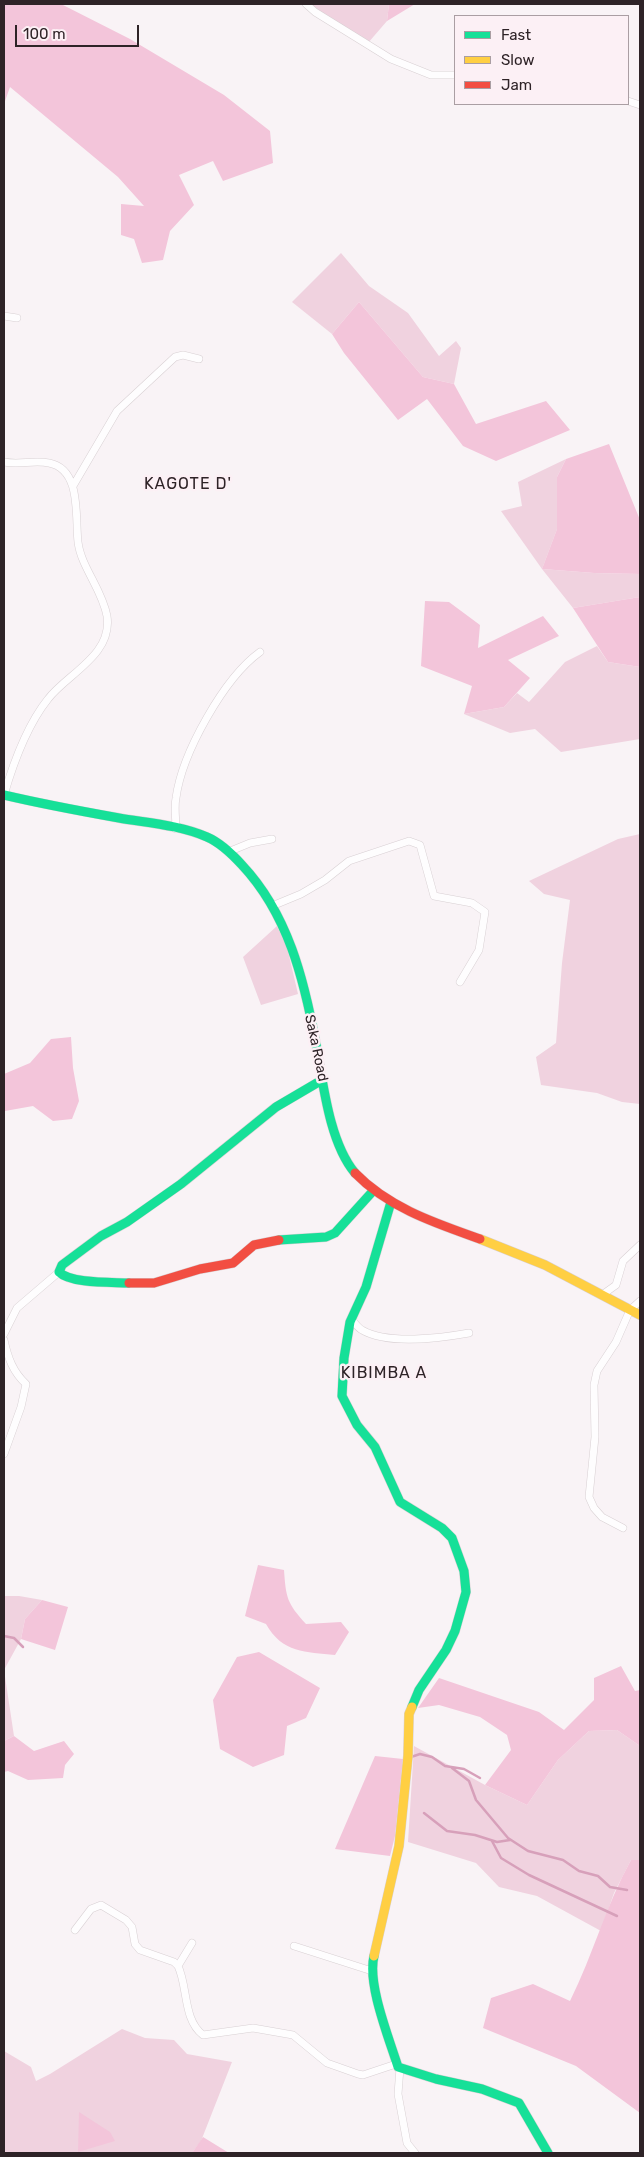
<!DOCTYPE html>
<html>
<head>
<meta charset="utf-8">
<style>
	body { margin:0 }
	#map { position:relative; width:644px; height:2157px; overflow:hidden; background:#f9f3f6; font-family:Rubik,sans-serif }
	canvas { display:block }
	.frame { position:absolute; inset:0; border:5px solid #2e2327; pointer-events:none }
	.legend { position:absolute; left:454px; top:15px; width:175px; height:90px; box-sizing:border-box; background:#fcf0f5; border:1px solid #aa9ea3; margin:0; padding:6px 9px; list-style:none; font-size:15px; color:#2e2327 }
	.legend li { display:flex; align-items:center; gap:10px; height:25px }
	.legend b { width:25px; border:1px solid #aa9ea3 }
	.scale { position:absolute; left:15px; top:25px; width:124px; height:22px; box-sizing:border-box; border:2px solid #2e2327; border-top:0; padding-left:6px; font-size:15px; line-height:18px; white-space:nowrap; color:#2e2327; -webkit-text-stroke:4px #fcf0f5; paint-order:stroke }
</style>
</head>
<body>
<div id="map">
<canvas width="644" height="2157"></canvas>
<div class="frame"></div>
<ul class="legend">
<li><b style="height:6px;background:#16e098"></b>Fast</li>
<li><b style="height:6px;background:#ffcf43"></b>Slow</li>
<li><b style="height:6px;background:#f24e42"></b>Jam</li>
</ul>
<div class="scale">100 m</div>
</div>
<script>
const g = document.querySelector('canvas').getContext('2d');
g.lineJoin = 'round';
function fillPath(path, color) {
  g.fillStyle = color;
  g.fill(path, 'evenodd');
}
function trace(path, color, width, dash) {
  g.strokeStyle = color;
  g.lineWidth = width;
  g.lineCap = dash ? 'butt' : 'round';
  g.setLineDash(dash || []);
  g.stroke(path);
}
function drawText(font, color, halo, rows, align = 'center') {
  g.font = font + ' Rubik,sans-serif';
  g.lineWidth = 5;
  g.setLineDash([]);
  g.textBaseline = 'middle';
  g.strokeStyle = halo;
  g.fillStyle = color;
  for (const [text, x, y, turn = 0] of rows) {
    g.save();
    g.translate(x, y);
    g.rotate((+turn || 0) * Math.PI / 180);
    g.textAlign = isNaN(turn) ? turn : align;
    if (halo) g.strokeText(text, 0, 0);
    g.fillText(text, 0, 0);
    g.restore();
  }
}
fillPath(new Path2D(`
	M306 4H389L387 21 368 43Z
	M341 253 369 286 408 313 439 356 456 341 461 348 454 384 423 377 359 302 332 334 292 302Z
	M566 459 557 477V529L542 569 594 573 640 574V597L573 608 542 569 501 511 522 506 518 482Z
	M597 646 608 662 640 667V739L561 752 535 729 510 733 464 714 504 707 517 693 529 702 565 662Z
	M640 834V1104L622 1102 597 1093 541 1085 536 1057 556 1043 562 963 570 900 544 894 529 881 618 839Z
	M277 926 287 947 298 994 261 1005 243 957Z
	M4 1596H19L42 1600 25 1619 21 1639 4 1670 14 1736 4 1741Z
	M617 1730 640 1746V1860H631L614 1893 601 1931 537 1896 499 1887 476 1863 408 1842 414 1746 485 1785 527 1805 558 1760 589 1731Z
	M122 2029 145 2038 174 2040 187 2054 232 2062 201 2141 192 2153H4V2051L31 2067 36 2081 50 2074Z`), '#f0d2df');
fillPath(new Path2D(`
	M4 4H61L130 39 224 95 270 131 273 163 223 181 213 161 179 175 194 205 170 231 163 260 142 263 134 239 121 235V204L144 206 118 177 10 87 4 104Z
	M389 4H415L387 21Z
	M359 302 423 377 454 384 476 424 546 401 570 430 496 461 463 446 427 399 398 420 344 353 332 334Z
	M609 444 640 520V574L594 573 542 569 557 529V477L566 459Z
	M640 597V667L608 662 573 608Z
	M425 601 449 602 480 625 478 648 543 616 559 636 508 660 530 678 504 707 464 714 472 686 421 666Z
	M71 1037 73 1068 79 1101 72 1119 53 1121 33 1106 5 1111 4 1115V1074L30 1063 51 1039Z
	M258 1565 284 1570C286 1598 287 1603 306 1624L341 1622 349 1632 335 1655C306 1652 282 1653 266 1624L245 1616Z
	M42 1600 68 1607 55 1650 21 1639 25 1619Z
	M259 1652 320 1688 306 1718 287 1726 284 1755 253 1767 220 1749 213 1700 237 1657Z
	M621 1666 635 1691 640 1690V1746L617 1730 589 1731 558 1760 527 1805 485 1785 511 1750 507 1735 480 1717 439 1705 418 1708 439 1678 539 1712 564 1730 594 1700V1678Z
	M14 1736 34 1751 64 1741 74 1754 65 1765 63 1778 28 1780 8 1771 4 1772V1741Z
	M375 1756 403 1759 395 1836 390 1856 335 1849Z
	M631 1860H640V2113L576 2066 483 2028 491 1998 533 1984 570 2001C593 1955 606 1905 631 1860Z
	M79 2112 110 2132 115 2141 78 2152Z
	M203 2137 229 2153H192Z`), '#f3c5da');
trace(new Path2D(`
	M4 1636 14 1638 23 1647
	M411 1757 420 1754 432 1757 445 1766 464 1769 480 1778
	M452 1768 469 1781 476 1800 508 1838 528 1851 563 1860 579 1871 598 1876 610 1887 627 1890
	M424 1813 447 1831 475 1835 497 1842 510 1840
	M492 1841 501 1858 529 1875 617 1916`), '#d7a0ba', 2.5);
const street = new Path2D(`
	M306 4 315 12 391 59 431 75H455
	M628 101 640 105
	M4 316 17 318
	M4 462C19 465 34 460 49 463 82 469 75 518 78 542 81 567 102 589 107 616 113 655 67 674 48 699 28 724 13 764 4 795
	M73 486 117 411 175 357 183 355 199 359
	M176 829C176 819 174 807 176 798 182 753 224 678 260 652
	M228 852 250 843 272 839
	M272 906 301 894 325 880 349 861 409 841 420 845 434 896 472 903 485 912 479 950 460 982
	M602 1295 616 1285 623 1261 640 1245
	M351 1319C355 1323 358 1328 362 1330 388 1345 441 1338 469 1333
	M4 1334 17 1308 59 1272
	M4 1340C8 1358 13 1372 26 1384L21 1407 4 1454
	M623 1528 602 1517 594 1508 589 1497 595 1437 594 1385 597 1371 616 1342 630 1310 640 1301
	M75 1930 91 1909 101 1905 126 1920 132 1927 135 1944 140 1950 174 1962 178 1966C188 1987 183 2020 203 2035L253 2028 293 2035 327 2063 358 2074 363 2075 396 2064
	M294 1946 372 1971
	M178 1966 192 1943
	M400 2068 398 2094 407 2143 415 2153`);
const fast = new Path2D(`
	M4 795C42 804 80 811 119 818 148 823 179 825 207 837 221 843 232 854 242 865 288 914 304 979 316 1044 323 1082 329 1142 355 1173
	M391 1202 366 1287 350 1322 344 1358 342 1396 357 1425 375 1447 400 1502 442 1528 452 1538 464 1571 466 1592 455 1631 446 1650 419 1690 412 1707
	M279 1240 326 1237 335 1233 373 1191
	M129 1283C112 1282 71 1284 59 1272L62 1265 101 1236 127 1222 181 1184 276 1107 322 1080
	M374 1956C367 1984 389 2038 398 2067L436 2079 482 2089 519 2103 548 2153`);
const slow = new Path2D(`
	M480 1239 545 1265 640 1315
	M374 1956 399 1846 408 1756 409 1714 412 1707`);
const jam = new Path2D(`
	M355 1173C389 1208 435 1223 480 1239
	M129 1283H154L200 1269 233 1263 254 1245 279 1240`);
trace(street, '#d8d0d3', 8);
trace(fast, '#d8d0d3', 10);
trace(slow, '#d8d0d3', 10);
trace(jam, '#d8d0d3', 10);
trace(street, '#fefdfe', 7);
trace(fast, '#16e098', 9);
trace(slow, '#ffcf43', 9);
trace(jam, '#f24e42', 9);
drawText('14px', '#2e2327', '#fcf0f5', [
	["Saka Road",316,1048,78]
]);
g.letterSpacing = '1px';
drawText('16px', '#2e2327', '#fcf0f5', [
	["KAGOTE D'",188,484],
	["KIBIMBA A",384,1373]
]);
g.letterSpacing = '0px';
</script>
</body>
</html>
